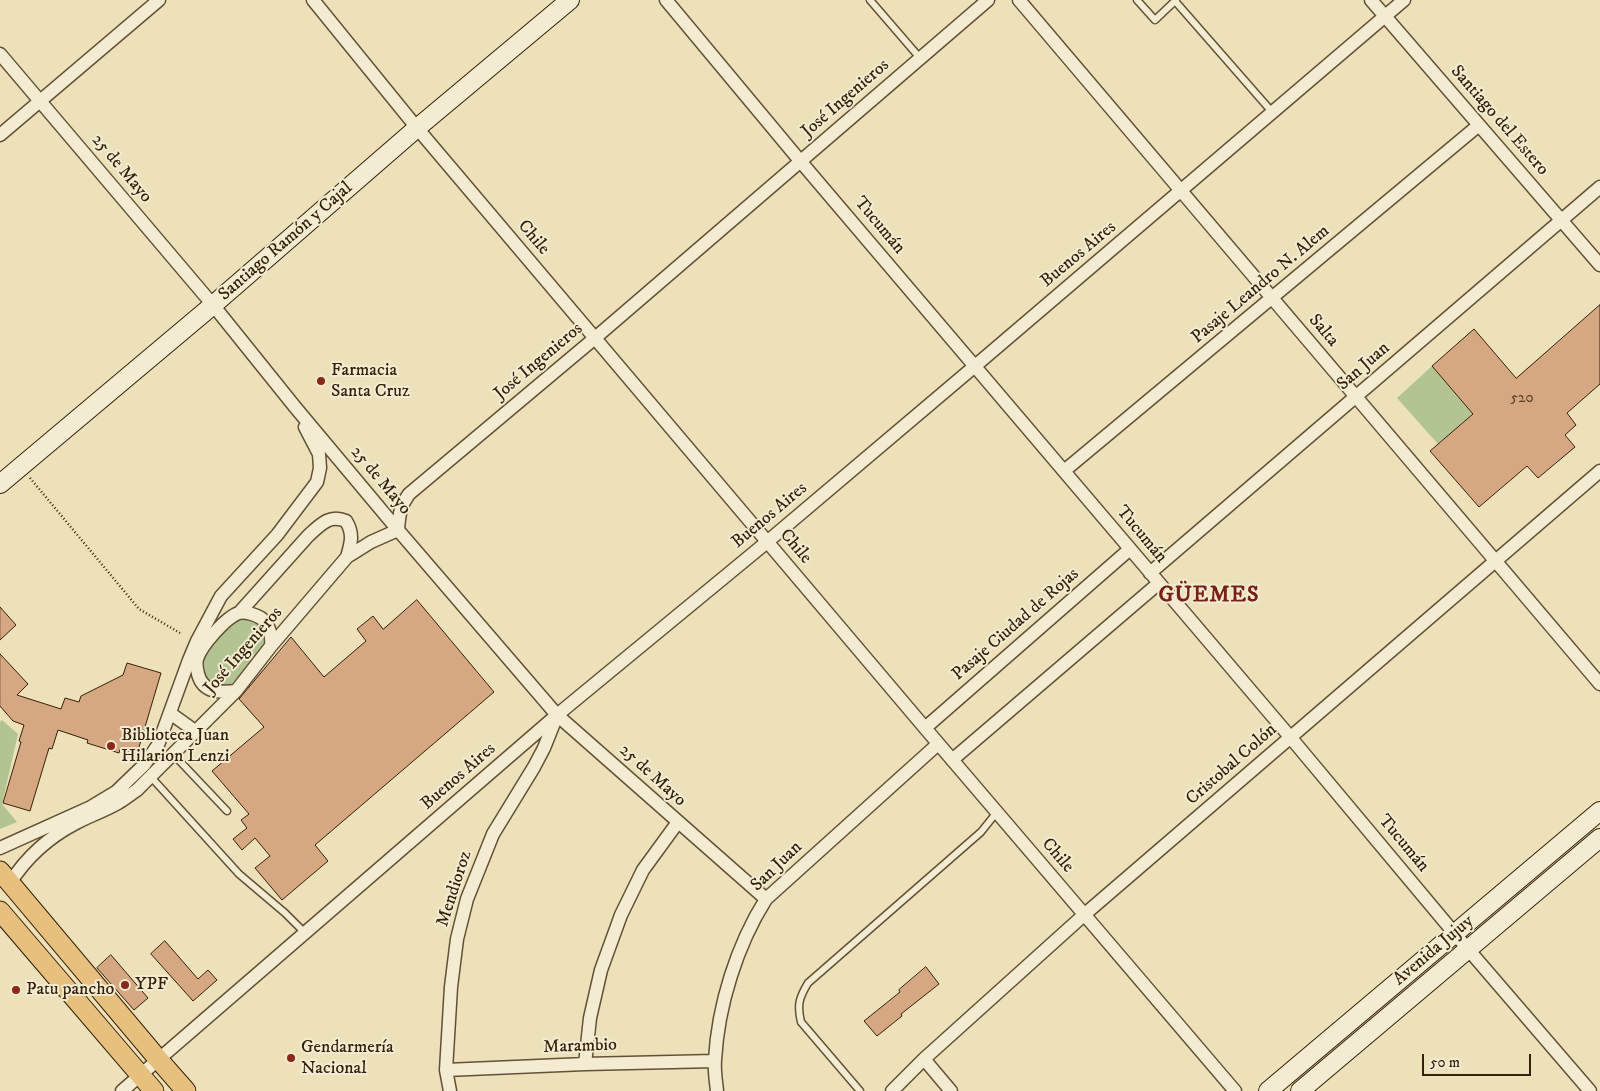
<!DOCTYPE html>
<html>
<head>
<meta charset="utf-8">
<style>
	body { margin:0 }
	#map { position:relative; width:1600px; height:1091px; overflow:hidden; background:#ece1b9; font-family:"IM FELL DW Pica",serif }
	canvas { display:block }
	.scale { position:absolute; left:1422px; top:1054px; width:109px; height:22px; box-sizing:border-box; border:2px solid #352109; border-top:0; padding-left:6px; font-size:15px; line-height:18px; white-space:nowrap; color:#352109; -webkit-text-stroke:4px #f3ecd2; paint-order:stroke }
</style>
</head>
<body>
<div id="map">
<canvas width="1600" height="1091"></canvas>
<div class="scale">50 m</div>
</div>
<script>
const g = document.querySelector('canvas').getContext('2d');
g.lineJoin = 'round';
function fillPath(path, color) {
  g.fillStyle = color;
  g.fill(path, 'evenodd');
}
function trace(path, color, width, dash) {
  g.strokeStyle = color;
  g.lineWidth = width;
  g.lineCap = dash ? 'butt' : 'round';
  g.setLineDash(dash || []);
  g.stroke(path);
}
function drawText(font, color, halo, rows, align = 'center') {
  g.font = font + ' "IM FELL DW Pica",serif';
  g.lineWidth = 4;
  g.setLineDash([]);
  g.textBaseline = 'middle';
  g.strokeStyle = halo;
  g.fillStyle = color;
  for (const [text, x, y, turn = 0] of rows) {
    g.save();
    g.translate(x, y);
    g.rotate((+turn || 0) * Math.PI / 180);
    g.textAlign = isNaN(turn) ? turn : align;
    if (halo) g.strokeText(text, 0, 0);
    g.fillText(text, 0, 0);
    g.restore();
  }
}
fillPath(new Path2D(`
	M1432 366 1473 414 1438 444 1397 398Z
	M238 619C259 617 265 626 264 646L240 676 230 685H215L206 679C205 674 203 668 203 663 204 649 228 627 238 619Z
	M2 720 18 734 2 804 17 822 0 829V722Z`), '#b3c493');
const building = new Path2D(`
	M1600 305V384L1567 413 1576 425 1565 435 1575 447 1538 478 1527 466 1479 507 1430 451 1473 414 1432 366 1474 329 1516 378Z
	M417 600 494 692 315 845 328 861 282 900 255 868 270 856 255 838 242 850 233 839 247 828 241 820 249 814 212 771 264 727 239 699 291 637 324 677 366 641 357 629 373 616 383 629Z
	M0 607 16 625 0 640Z
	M0 654 28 684 17 695 61 709 65 698 79 702 81 696 123 675 127 663 161 673 137 754 120 749 119 753 87 743 88 740 58 730 52 749 49 748 30 811 3 803 21 742 19 741 24 725 13 721 0 706Z
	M165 941 198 979 208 970 217 980 193 1001 151 954Z
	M111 955 148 998 134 1010 97 968Z
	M926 967 939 984 901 1014 902 1016 877 1036 864 1021 900 992 899 990Z`);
fillPath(building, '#d6a881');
trace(building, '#352109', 1);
const lane = new Path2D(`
	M870 0 920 58
	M1137 0 1155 20 1176 0
	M1175 1 1273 113
	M173 754 227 811
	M151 777 239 874 285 913 305 933
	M860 1091 801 1022C797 1005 799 998 808 983L981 832 997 812`);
const street = new Path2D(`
	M313 0 417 128 925 728 1235 1091
	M666 0 801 162 1291 738 1455 934 1590 1091
	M1019 0 1600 684
	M1371 0 1600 265
	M0 54 213 305 295 407 398 530 557 715 766 899
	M0 135 159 0
	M1064 471 1479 125
	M398 530C399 516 400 506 409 494L595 338 988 0
	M1150 573 1600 187
	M239 613 308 536C320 525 329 514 346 521 354 534 351 543 347 557
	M236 691C220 693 203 693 198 674 197 670 196 663 197 659 201 646 226 617 239 613 245 611 256 615 261 618 270 625 272 637 271 646
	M170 713 195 731
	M925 728 1130 549
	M952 760 1159 583
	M0 848 91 807 116 792 144 765 158 745 189 660 197 641 221 596 277 535 317 482 320 468 319 454 305 427
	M10 883C26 858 49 837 76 823 89 816 104 811 118 803 125 799 131 794 137 790L236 691 271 646 347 557 371 542 398 530
	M924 1059 951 1091
	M585 1064 590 1018 601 970 621 915 643 870 678 822
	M446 1070 585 1064 715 1061
	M122 1091 557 715 767 542 975 366 1404 0
	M450 1091 446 1070 451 987 457 939 467 899 493 834 534 767 544 748 556 718
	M717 1091C716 1081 714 1070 715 1060 718 1005 737 945 766 899L938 744
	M892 1091 924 1059 1085 914 1600 471`);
const secondary = new Path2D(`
	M0 484 213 305 417 128 570 0
	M1268 1091 1600 811
	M1300 1091 1600 838`);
const primary = new Path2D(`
	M0 871 158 1059 186 1091
	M0 911 154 1091`);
trace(lane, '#635135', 9);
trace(street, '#635135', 15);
trace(secondary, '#352109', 20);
trace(primary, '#352109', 21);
trace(new Path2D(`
	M30 478 139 609 180 633`), '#352109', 2.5, [1, 2.5]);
trace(lane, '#f3ecd2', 6);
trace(street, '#f3ecd2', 12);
trace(secondary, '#f3ecd2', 18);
trace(primary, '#e6c07c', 19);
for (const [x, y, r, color] of [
	[321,381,5,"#8f2418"],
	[111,746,5,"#8f2418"],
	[125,985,5,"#8f2418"],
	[16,990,5,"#8f2418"],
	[291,1058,5,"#8f2418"]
]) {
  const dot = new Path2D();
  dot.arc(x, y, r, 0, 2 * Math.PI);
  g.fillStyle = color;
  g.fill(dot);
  trace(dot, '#f3ecd2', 2);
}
drawText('15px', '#5d4327', null, [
	["520",1522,399]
]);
drawText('18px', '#352109', '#f3ecd2', [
	["José Ingenieros",846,99,-41],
	["Santiago del Estero",1499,121,49],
	["25 de Mayo",121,169,50],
	["Tucumán",879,226,50],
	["Chile",533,238,50],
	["Santiago Ramón y Cajal",286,242,-41],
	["Buenos Aires",1079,255,-40],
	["Pasaje Leandro N. Alem",1261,285,-40],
	["Salta",1323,331,50],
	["José Ingenieros",539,362,-40],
	["San Juan",1364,367,-41],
	["25 de Mayo",380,481,50],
	["Buenos Aires",770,516,-40],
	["Tucumán",1141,535,50],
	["Chile",795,547,50],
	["Pasaje Ciudad de Rojas",1016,625,-41],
	["José Ingenieros",244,651,-49],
	["Cristobal Colón",1232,765,-41],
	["25 de Mayo",652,776,42],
	["Buenos Aires",459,777,-41],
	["Tucumán",1403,844,50],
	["Chile",1057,856,49],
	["San Juan",777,867,-44],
	["Mendioroz",455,889,-72],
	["Avenida Jujuy",1434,951,-40],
	["Marambio",580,1047,-2]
]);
drawText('18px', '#352109', '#f3ecd2', [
	["Farmacia",331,371],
	["Santa Cruz",331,392],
	["Biblioteca Juan",121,736],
	["Hilarion Lenzi",121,757],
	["YPF",135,985],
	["Patu pancho",26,990],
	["Gendarmería",301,1048],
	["Nacional",301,1069]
], 'left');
g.letterSpacing = '1px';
drawText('bold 22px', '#7a1f14', '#f3ecd2', [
	["GÜEMES",1209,596]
]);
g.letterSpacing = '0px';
</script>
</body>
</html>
